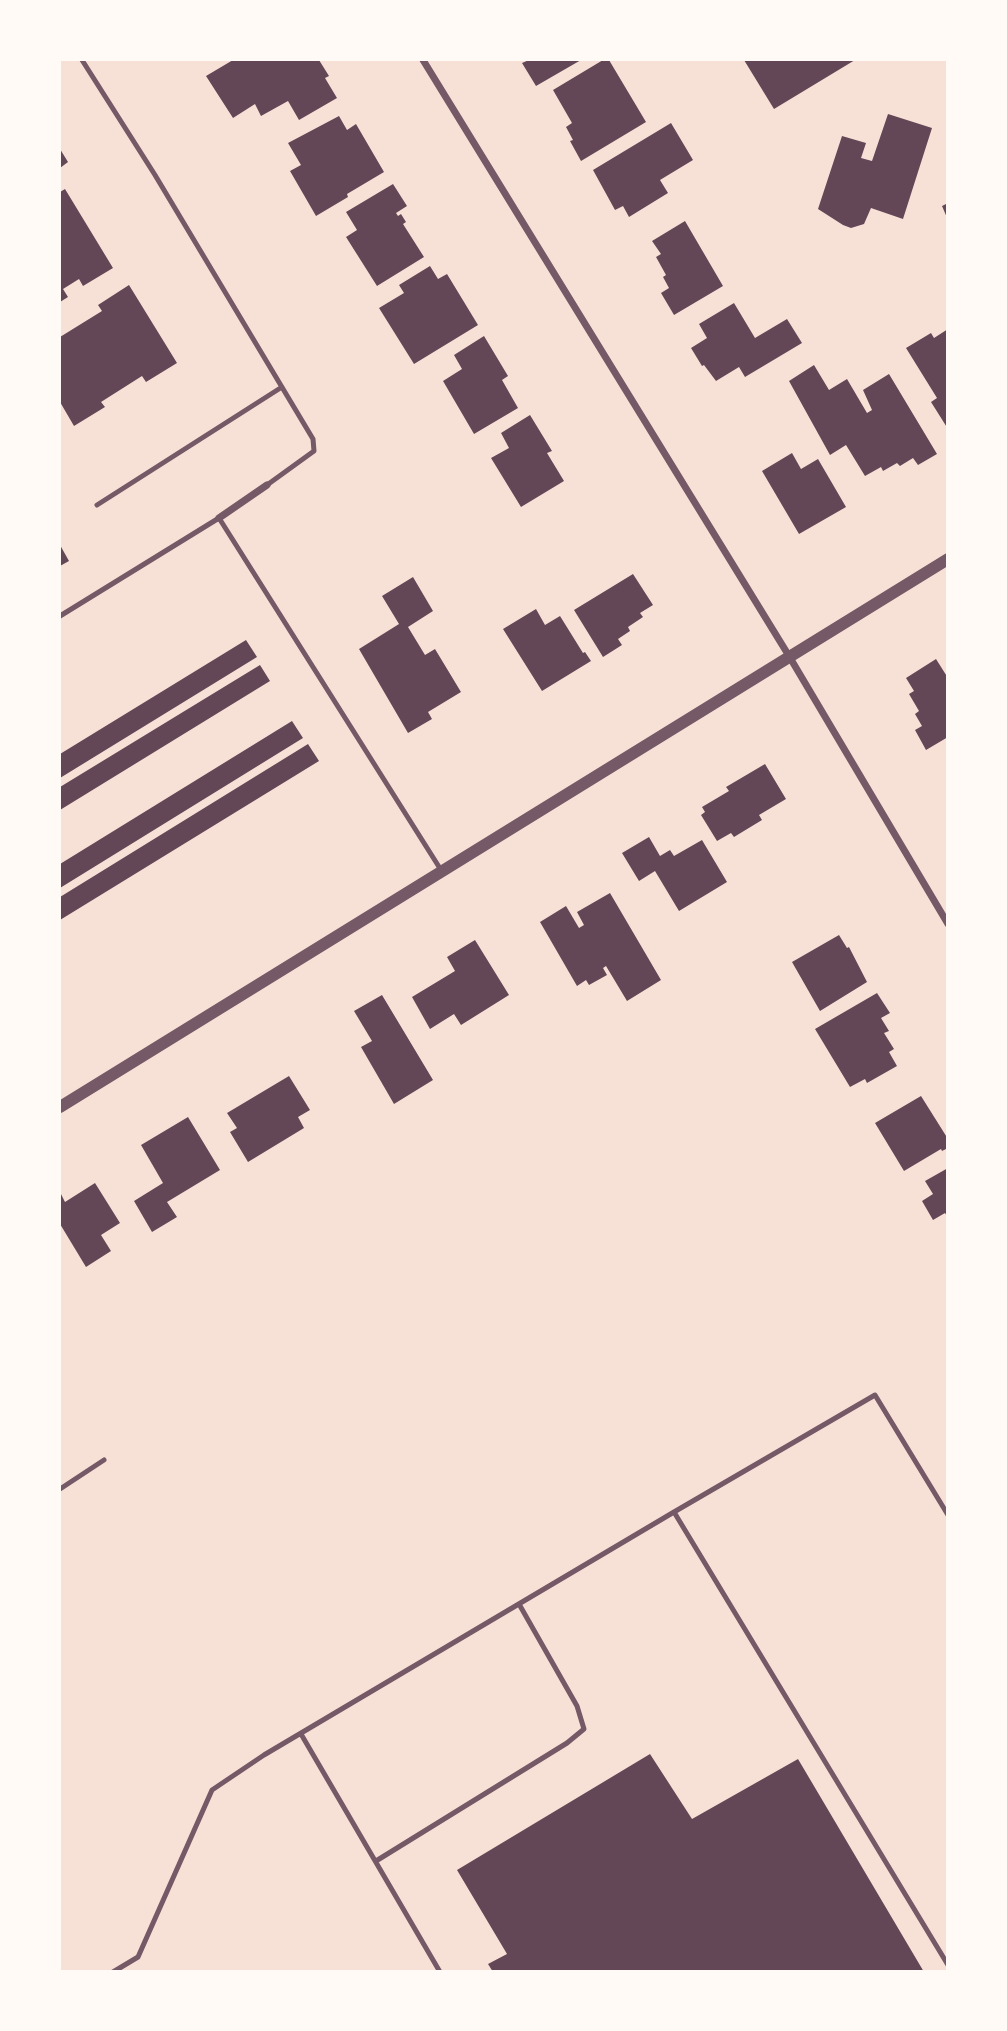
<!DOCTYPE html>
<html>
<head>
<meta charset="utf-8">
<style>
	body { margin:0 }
	#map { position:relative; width:1007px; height:2031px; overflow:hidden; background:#f7e1d7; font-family:Roboto,sans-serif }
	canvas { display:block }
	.frame { position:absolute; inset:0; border:61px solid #fffaf5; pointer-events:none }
</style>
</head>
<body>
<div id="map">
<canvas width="1007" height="2031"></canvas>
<div class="frame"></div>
</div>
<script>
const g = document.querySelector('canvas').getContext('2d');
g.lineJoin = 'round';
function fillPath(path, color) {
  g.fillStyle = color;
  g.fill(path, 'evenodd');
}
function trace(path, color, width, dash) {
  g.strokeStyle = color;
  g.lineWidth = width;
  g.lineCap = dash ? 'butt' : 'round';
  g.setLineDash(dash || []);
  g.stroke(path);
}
fillPath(new Path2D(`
	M233 60H319L329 76 325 78 337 98 299 120 288 101 261 116 255 104 233 118 206 76Z
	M529 60H581L536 86 522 63Z
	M603 60H609L646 122 581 161 570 141 573 140 566 127 572 123 553 90Z
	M744 60H855L774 109Z
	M888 114 932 128 903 219 871 208 864 224 851 228 843 225 818 209 842 136 866 143 861 158 872 161Z
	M339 116 347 130 356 124 384 172 347 194 348 197 316 216 290 171 301 165 288 143Z
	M671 123 693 160 660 180 668 193 629 217 623 206 615 210 593 170Z
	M60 149 68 162 60 168Z
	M393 184 407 206 396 213 398 216 401 214 406 222 403 224 424 257 377 286 346 237 357 230 346 212Z
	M65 189 113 268 83 286 79 279 63 289 68 297 60 302V192Z
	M948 203V220L942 206Z
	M685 221 723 286 674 315 661 293 669 288 663 277 666 275 656 257 661 254 652 241Z
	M430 266 438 279 447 274 478 325 414 364 379 308 404 293 399 285Z
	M129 285 177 363 146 382 142 376 101 402 105 407 74 426 60 402V337L102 311 98 305Z
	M734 303 755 338 787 319 802 343 745 377 739 367 716 381 704 365 702 366 691 348 707 338 699 324Z
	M948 329V429L931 402 937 398 906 348 931 333 934 338Z
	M484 336 508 376 502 380 518 408 474 434 443 381 462 369 454 355Z
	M814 365 829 390 847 379 867 413 872 410 863 390 889 374 937 454 918 465 913 458 900 466 897 463 883 471 881 467 865 476 846 445 830 455 789 381Z
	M530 415 552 451 547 453 564 481 521 507 491 458 509 448 501 433Z
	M792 453 801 469 818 459 846 507 799 534 762 471Z
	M60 545 69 561 60 566Z
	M633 574 653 605 640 613 643 617 628 627 630 631 618 639 622 645 603 657 574 610Z
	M413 577 433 611 408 627 425 655 435 649 461 692 428 712 432 719 408 733 359 649 399 624 382 596Z
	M536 609 545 625 560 616 583 653 585 652 591 661 542 691 503 629Z
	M246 640 257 657 60 778V754Z
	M936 659 948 678V737L926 750 915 730 922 726 915 714 919 711 909 694 914 691 906 678Z
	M260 665 270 681 60 810V787Z
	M292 721 303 738 60 888V864Z
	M308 744 319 761 60 920V897Z
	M765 764 786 799 759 815 762 820 734 837 731 833 717 841 701 815 705 812 702 807 729 791 726 787Z
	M649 837 660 856 670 850 674 856 702 840 727 882 679 911 655 871 639 881 622 853Z
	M610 893 661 980 627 1001 606 966 603 968 607 975 589 985 586 980 577 986 540 922 566 906 579 928 584 925 577 912Z
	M839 935 847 948 849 947 867 982 820 1011 792 962Z
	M475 940 509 995 461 1025 454 1014 430 1029 412 997 455 971 447 957Z
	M877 993 890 1013 881 1018 889 1031 884 1033 894 1049 889 1052 897 1066 867 1083 865 1079 850 1087 815 1029Z
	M382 995 433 1080 394 1104 361 1047 372 1041 354 1011Z
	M289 1076 310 1110 298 1117 304 1128 248 1162 230 1132 237 1128 227 1113Z
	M921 1096 948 1139V1148L942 1151 941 1149 904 1171 875 1123Z
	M188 1117 220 1170 167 1202 177 1217 152 1232 134 1201 163 1183 141 1145Z
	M948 1168V1218L945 1213 933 1220 922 1201 933 1194 925 1181Z
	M95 1183 120 1223 101 1235 111 1251 86 1267 60 1224V1192L65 1202Z
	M650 1754 692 1819 798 1759 924 1972H493L488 1964 507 1954 457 1870Z`), '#644757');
trace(new Path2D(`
	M82 60 155 175 313 439 314 451 267 485
	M97 505 282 387
	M60 616 219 518 441 870
	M60 1489 104 1460
	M674 1512 875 1395 948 1515
	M301 1734 440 1972
	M376 1861 567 1743 584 1729 577 1706 519 1604
	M113 1972 138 1957 212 1790 264 1755 674 1512 948 1965`), '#755966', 5);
trace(new Path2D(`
	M423 60 789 656 948 924
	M219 518 267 485`), '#755966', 7);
trace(new Path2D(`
	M60 1107 948 559`), '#755966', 12);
</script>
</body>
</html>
